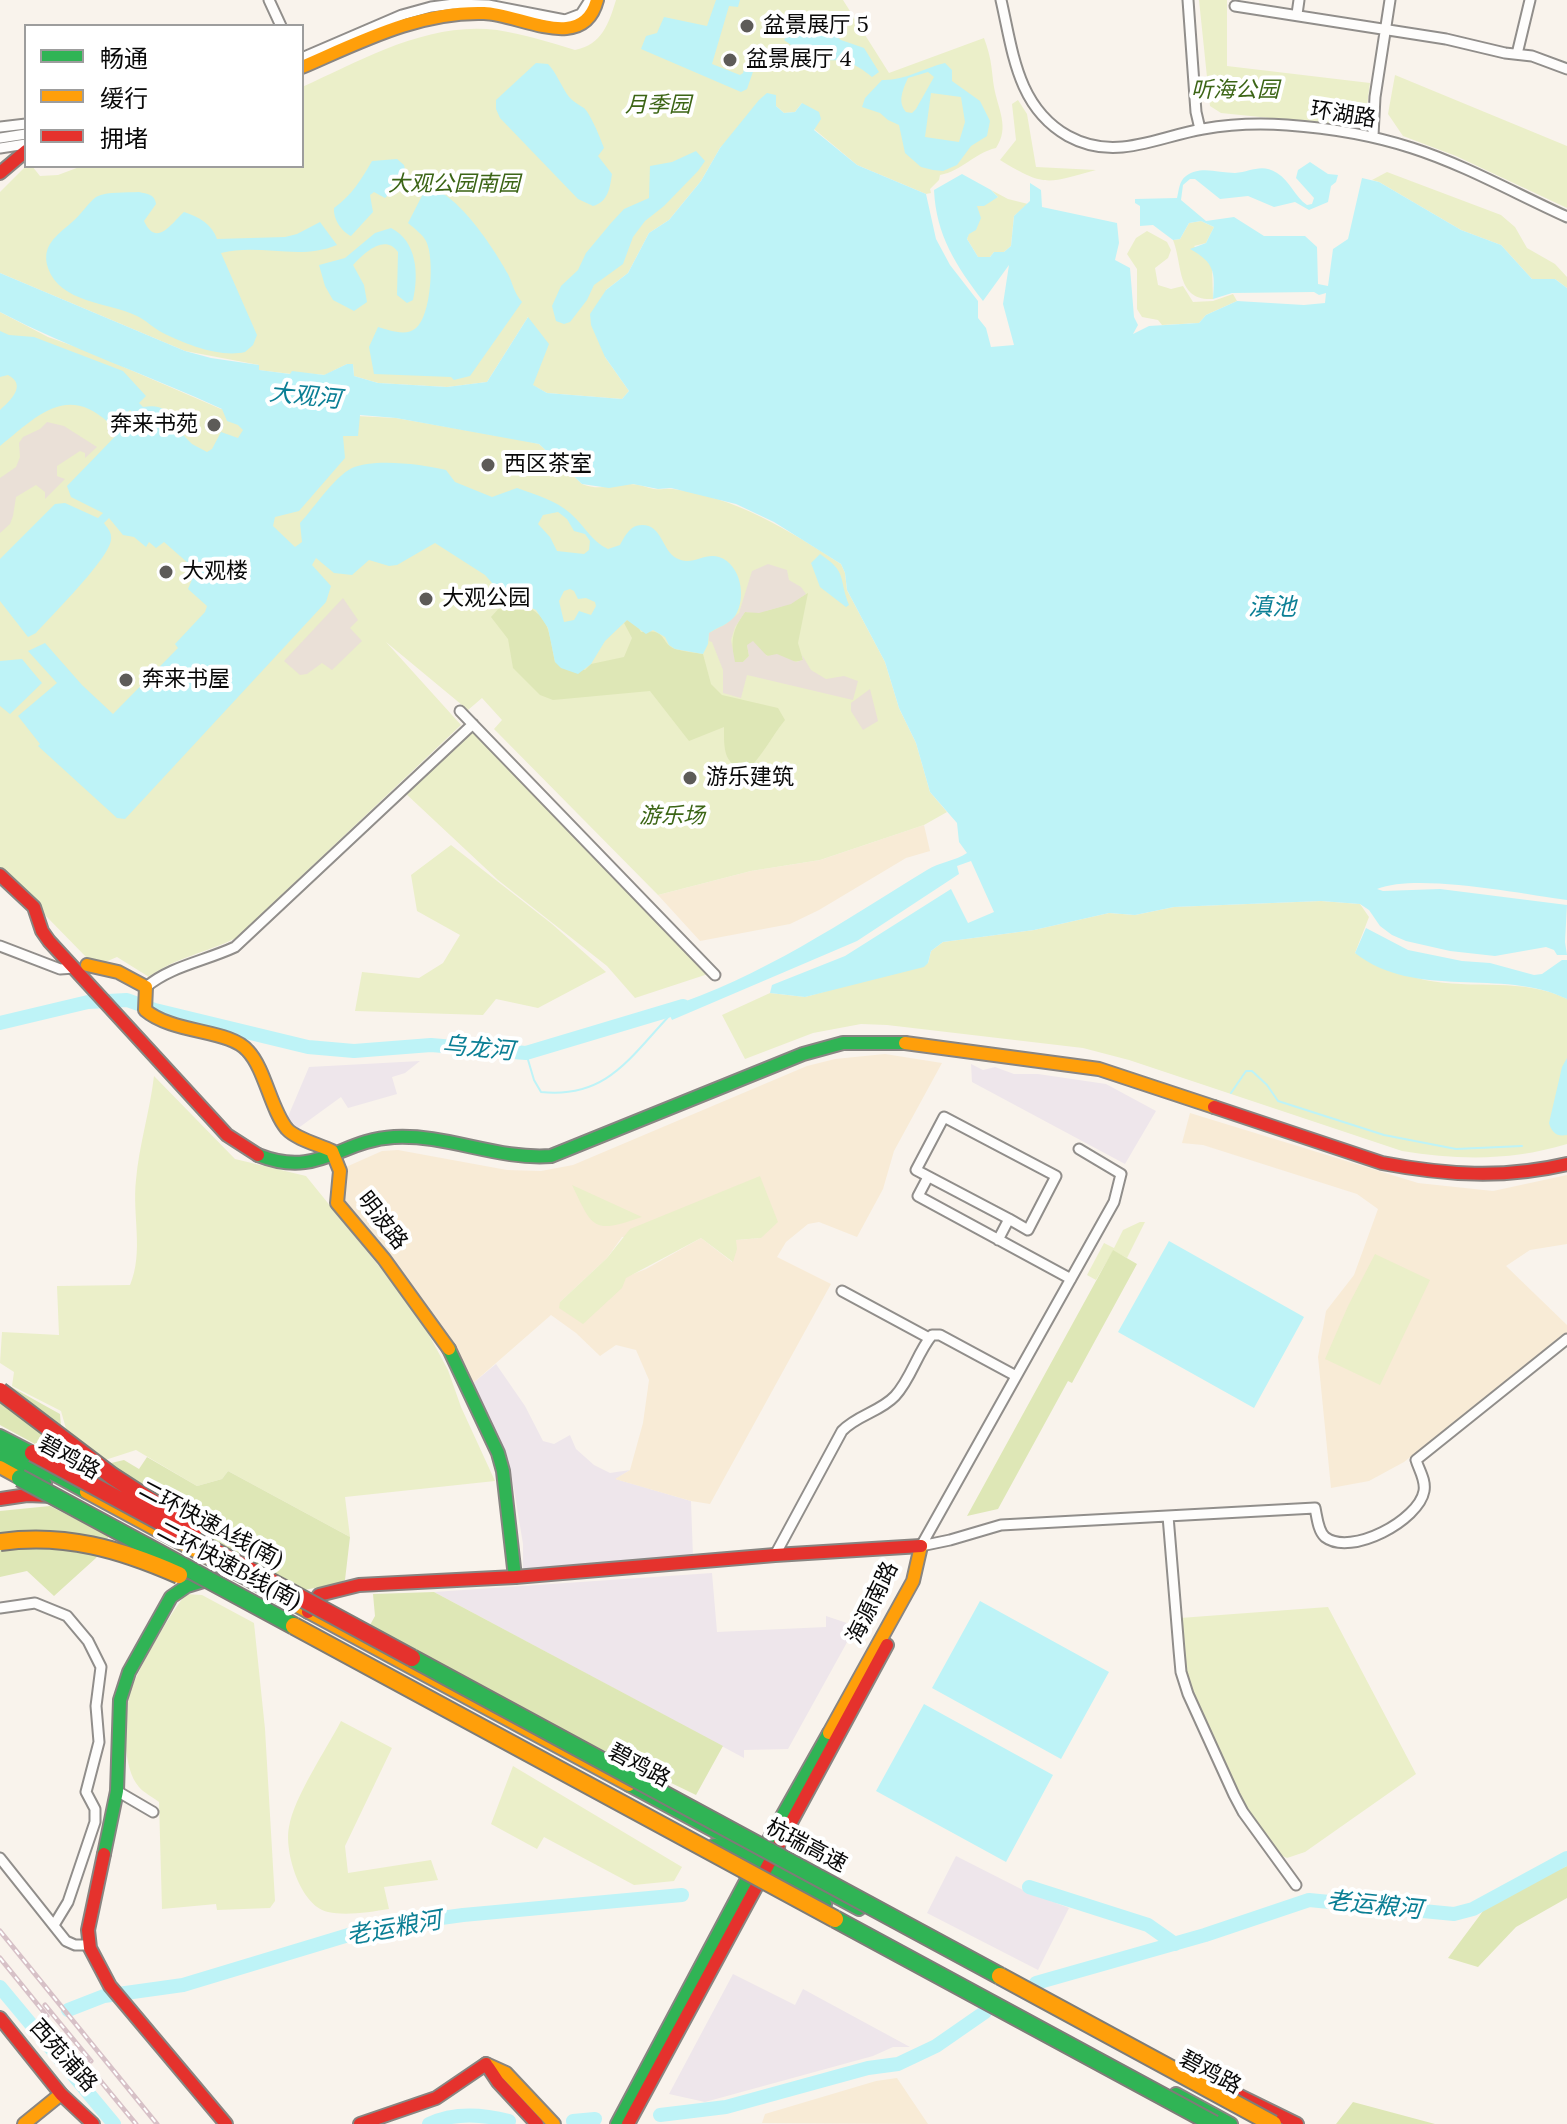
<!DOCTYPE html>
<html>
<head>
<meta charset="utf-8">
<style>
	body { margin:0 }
	#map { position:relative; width:1567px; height:2124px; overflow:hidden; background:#f9f3ec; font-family:Lora,"Noto Sans SC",serif }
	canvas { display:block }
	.legend { position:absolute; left:24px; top:24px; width:280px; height:144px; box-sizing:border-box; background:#fff; border:2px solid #9d9d9d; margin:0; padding:10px 14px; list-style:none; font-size:24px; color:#090909 }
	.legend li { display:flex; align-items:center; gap:16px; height:40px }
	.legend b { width:40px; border:2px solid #9d9d9d }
</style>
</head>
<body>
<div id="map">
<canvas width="1567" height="2124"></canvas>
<ul class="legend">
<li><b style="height:10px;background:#30b455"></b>畅通</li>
<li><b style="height:10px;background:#ff9f0a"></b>缓行</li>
<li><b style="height:10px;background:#e5322d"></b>拥堵</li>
</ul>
</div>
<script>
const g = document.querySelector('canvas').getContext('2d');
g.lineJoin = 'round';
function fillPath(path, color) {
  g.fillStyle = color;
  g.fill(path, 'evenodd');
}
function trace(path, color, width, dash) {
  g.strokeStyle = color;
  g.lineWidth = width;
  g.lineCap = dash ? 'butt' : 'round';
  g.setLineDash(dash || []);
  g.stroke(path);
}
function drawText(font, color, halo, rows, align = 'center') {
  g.font = font + ' Lora,"Noto Sans SC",serif';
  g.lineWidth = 8;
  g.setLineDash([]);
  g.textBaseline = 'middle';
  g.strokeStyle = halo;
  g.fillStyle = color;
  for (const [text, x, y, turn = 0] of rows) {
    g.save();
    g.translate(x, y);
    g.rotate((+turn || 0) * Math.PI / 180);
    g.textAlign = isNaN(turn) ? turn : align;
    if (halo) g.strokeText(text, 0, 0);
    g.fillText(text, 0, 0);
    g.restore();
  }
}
fillPath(new Path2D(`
	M420 1061 405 1073 392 1077 397 1094 348 1108 341 1097 297 1129 287 1119 309 1067Z
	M971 1064 983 1070 995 1067 1014 1074H1038L1106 1084 1156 1111 1125 1164 972 1082Z
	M496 1364 525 1406 543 1441 554 1444 570 1435 576 1449 594 1465 610 1473 630 1470 616 1479 691 1501 693 1558 523 1572V1544L512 1478 506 1457 472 1384Z
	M712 1573 717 1632 826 1627V1616L856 1626 788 1749 744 1750V1758L434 1592Z
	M956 1856 1025 1891 1069 1908 1038 1970 927 1913Z
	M733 1974 795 2005 803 1989 910 2047H893L873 2056 705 2102 669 2094Z`), '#eee6eb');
fillPath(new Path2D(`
	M924 825 930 851 906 858 819 910 790 924 700 941 658 895 751 871 820 860Z
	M885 1054 942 1063 894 1151 883 1189 857 1237 819 1222 808 1224 786 1242 777 1257 831 1284 710 1504 691 1501 615 1479 630 1470 643 1423 649 1380 636 1350 616 1345 600 1356 576 1333 551 1315 472 1384 453 1344 416 1290 344 1199 346 1167 382 1151 398 1150 507 1170 541 1171 573 1165 807 1066 835 1059ZM622 1237 761 1238 736 1240 732 1262 701 1238 646 1269 560 1302 607 1258Z
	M1190 1113 1418 1183 1493 1191 1567 1175V1244L1530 1250 1506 1266 1567 1325V1333L1404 1462 1369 1481 1331 1488 1318 1357 1326 1311 1354 1275 1378 1209 1357 1194 1203 1145 1182 1143Z
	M897 2078 928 2124 762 2123 765 2114 876 2081Z`), '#f8ebd6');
fillPath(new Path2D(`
	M616 0H843L889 73 984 38C992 60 991 66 994 87 998 110 1010 127 996 148 974 153 962 171 940 175L939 180 930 189 931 193 926 194 857 165 814 129 802 103 795 112 784 113 776 106V96L720 148 701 181 669 220 649 233 628 273 606 290 605 357 629 391 622 399 547 393 532 385 528 317 487 382 447 387 378 383 354 376 353 364H347L325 375 292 372 291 374 258 370 259 365 185 351 0 273V192L26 166H32L40 176 58 175 82 166H302V87C362 60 428 21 497 30 523 34 549 42 575 50 602 45 609 23 616 0Z
	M1199 0H1227V66L1370 83 1366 113 1349 126 1221 113 1210 106Z
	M1395 75 1567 146V208L1456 156 1403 136 1388 114Z
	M1018 100 1027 114 1036 167 1096 170C1047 183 1046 188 1000 160L1016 140 1012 104Z
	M1387 172 1501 215 1515 227 1527 248 1555 264 1567 277V288L1555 279H1532L1501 245 1461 230 1379 182 1372 180Z
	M991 190 1008 199 1028 204 1014 216 1011 246 1004 252H994L990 257H978L967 239 977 205 998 197Z
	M1201 221 1214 227 1206 243 1194 246 1212 265 1213 299C1176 301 1183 265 1173 240L1180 239 1189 223Z
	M1147 231 1167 242 1171 250 1168 258 1155 268 1158 285 1171 289 1183 286 1193 302 1213 301 1233 294 1237 301 1206 315 1199 323 1162 325 1158 320 1142 317 1137 309V269L1127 254 1136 238Z
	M0 312 48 337 82 349 221 409 396 418 521 440 539 444 582 484C598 491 613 485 630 484 638 484 646 487 654 489 661 490 667 488 673 489 735 497 789 530 841 564L845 573 847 590 885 662 899 708 916 743 930 792 947 812 924 825 820 860 751 871 658 895 494 729 502 720 482 698 468 710 386 642 461 725 236 938C208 952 174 958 149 977L117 957 103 963 88 959 0 869Z
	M471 730 708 974 635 998 607 966 498 880 404 792Z
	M451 845 552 924 606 972 538 1008 496 999 483 1015 355 1011 362 972 419 978 443 963 460 935 417 911 411 875Z
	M1321 901 1360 904 1369 917 1355 953C1378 962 1402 975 1425 980 1472 990 1524 977 1567 999V1144C1511 1161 1459 1160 1402 1151L1129 1060 1083 1048 887 1025 861 1024 813 1033 745 1059 722 1015 770 993 805 997 928 963 931 951 943 942 1034 930 1109 913 1135 915 1174 907Z
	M154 1076 235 1159 306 1176 417 1313 448 1370 461 1407 495 1481 345 1497 350 1537 228 1471 222 1479 197 1486 136 1450 102 1461 68 1436 61 1411 12 1386 14 1372 0 1363 2 1332 59 1335 57 1286 130 1285C144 1252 132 1215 136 1180 139 1145 150 1111 154 1076Z
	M760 1176 778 1222 761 1238 736 1240 737 1249 733 1262 701 1238 626 1278 622 1288 583 1324 559 1308 560 1302 607 1258 630 1229Z
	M572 1185 642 1217C593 1234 593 1229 572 1185Z
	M1140 1222H1145L1127 1258 1113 1251 1096 1280 1087 1275 1104 1243 1114 1248 1123 1230Z
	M1375 1254 1430 1280 1380 1385 1325 1359 1348 1306Z
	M186 1594 202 1595 254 1623 265 1729 275 1901 270 1908 217 1910 216 1904 162 1909 159 1802C153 1797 144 1793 139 1787 122 1768 124 1721 129 1697 134 1675 171 1612 186 1594Z
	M1328 1607 1416 1774 1305 1852 1287 1858 1274 1852 1243 1806 1190 1693 1181 1663 1180 1618Z
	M341 1721 392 1748 345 1846 348 1873 431 1860 438 1880 384 1887 389 1909C370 1912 346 1916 328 1912 300 1906 284 1851 289 1827 294 1797 326 1750 341 1721Z
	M513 1766 682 1867 674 1881 634 1885 544 1837 537 1849 491 1824Z`), '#ebefc9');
fillPath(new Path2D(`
	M808 593 798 643 803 660C784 666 763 654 747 645L749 656 743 662H734C731 640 732 630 745 612 767 614 790 604 808 593Z
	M509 597C549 616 547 620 555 662L585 670 591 664 624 657 632 638 624 623 627 620 637 625 641 632C668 628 660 644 675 649 683 651 694 653 703 654L711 684 722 695 778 708 785 720C771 737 763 756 746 771 723 764 724 749 724 727L689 741 650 691 553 700 540 695 513 668 508 639 491 617Z
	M1113 1250 1137 1264 1072 1383 1068 1381 998 1509 967 1516Z
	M6 1384 60 1414 63 1453 85 1469 124 1460 139 1469 147 1457 197 1486 222 1479 228 1471 350 1537 345 1580 336 1584 304 1590 0 1425V1395Z
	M50 1506 109 1536 96 1558 54 1596 27 1571 0 1577V1511Z
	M434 1592 723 1746 696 1795 572 1735 375 1630 370 1625 375 1616 373 1594Z
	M1567 1866V1898L1516 1927 1478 1967 1448 1958 1489 1903Z
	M1353 2102 1435 2124H1336Z`), '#dee7b6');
fillPath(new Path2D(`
	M47 422 64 426 97 447 85 458V453L80 451 57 466V476L65 479 45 499V492L36 485 16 497 13 516 10 524 0 533V478L16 467 20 457 19 443 23 437 40 429Z
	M768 564 787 570 789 580 801 587 806 594 791 604 759 613 745 612 735 627 731 640 735 662H743L749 656 747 645 753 641 767 656 777 654 796 662 803 660 802 655 811 670 826 679 844 676 858 681 853 700 747 675 741 698 723 693V670L712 642 709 641V633L726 624 739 613 752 571Z
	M343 598 358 620 350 628 362 641 332 670 322 663 307 674 300 675 284 661Z
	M870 689 878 721 863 730 851 711V703Z`), '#eae0d7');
fillPath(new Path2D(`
	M716 0H740L738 7 729 6 712 64 740 75 743 73 747 60 756 63 747 89 741 92 641 49 646 36 657 33 664 17 707 26Z
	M809 25 825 28 841 40 864 48 879 72 872 77C842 52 834 64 800 59L791 45 784 40 789 34Z
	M536 63 548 64C556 73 559 81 565 91 570 100 576 103 584 108 590 113 601 139 604 148L598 156 612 174C610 188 608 202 593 206L578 199 500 118 496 109V100Z
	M945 63 952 70V81L980 101 990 121 987 136 971 146 957 165 943 171 933 170 921 167 905 153 899 125 888 120 880 113 862 107 865 98 882 80C904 81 924 68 945 63ZM928 72 934 77 916 109 912 113 906 112C897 102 903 89 908 78ZM931 93 961 97 965 122 959 142 925 137Z
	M767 93 776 95V106L784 113 795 112 802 103 819 112 821 119 814 130 857 165 926 194 936 239 950 265 978 301V318L986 328 991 347 1014 345 1003 304 1009 265 983 301C956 266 936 235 934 190L962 174 991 190 998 197 984 206H977L981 218 976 230 969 234 967 239 978 257H990L994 252H1004L1011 246 1014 216 1030 201V183L1041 190 1042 207 1117 223 1119 243 1115 260 1130 268 1134 317 1138 325 1133 334 1149 326 1199 323 1206 315 1237 301 1304 305 1325 303 1326 293 1319 295 1314 292 1232 293 1213 299C1215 272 1215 263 1190 249L1206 243 1214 227 1201 221 1189 223 1180 239 1173 240 1153 225 1140 226V206L1135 203V199L1177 198C1179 190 1179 181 1186 176 1200 165 1219 173 1235 173 1251 172 1261 163 1277 173 1290 181 1295 197 1307 205L1312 204 1314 198 1296 178 1298 170 1310 162 1328 174 1338 175 1336 182 1331 186 1328 202 1309 210 1295 202 1274 207 1248 196 1220 199 1195 179H1190L1183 185 1181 200 1206 221 1234 217 1264 236H1305L1317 247 1318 284 1328 286 1333 249 1348 239 1362 178 1379 182 1461 230 1501 245 1532 279H1555L1567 288V900C1520 894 1418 873 1377 889L1383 891 1440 889 1567 905 1565 942 1567 955H1557L1554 950 1546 947 1495 956 1450 951 1406 941 1392 935 1380 926 1369 910 1360 904 1321 901 1174 907 1135 915 1109 913 1034 930 943 942 931 951 928 963 924 967 805 997 770 993 772 985 845 956 951 889 968 923 994 912 971 861 957 866 959 874 857 941 672 1020 666 1008C760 978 844 921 927 870 940 862 955 861 967 853L959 842 957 823 930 792 916 743 899 708 885 662 847 590 845 573 841 564 774 522 736 504 671 488 658 489 633 484 609 488 582 484 539 444 396 418 360 415 358 436H343L345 458 299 511 275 517 273 526 295 547 302 542 300 523C314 508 334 477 352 468 373 458 423 464 446 470L455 482 492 497 517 488C536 495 555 500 570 513 584 525 591 541 608 549L620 545C625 536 630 525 642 525 662 525 662 550 676 558 692 567 704 552 719 557 741 564 747 598 735 616 728 625 718 627 709 633L708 644 703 654 675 649 669 645 665 637 653 630 646 634 627 620 605 641 591 664 578 674 561 668 555 662 548 628 536 610 502 594 485 575 435 543 397 565 389 566 369 560 352 575 334 573 316 558 312 565 331 586 326 602 125 819 117 818 38 746 40 744 18 716 57 683 28 651 45 643 82 685 113 714 178 648 175 644 205 612 207 606 188 589 196 570 164 542 156 548 149 542 146 547 134 537 123 535 109 518 104 523C108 529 112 532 111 540 108 560 52 615 36 633L28 637 0 601V559L55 504 65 503 98 518 103 513 71 497 67 486 135 416 130 410 115 424 109 423C66 383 36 417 0 446V410C11 400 27 385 8 375L0 377V331L9 335 34 337 123 371 146 396 139 403 143 407C160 404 166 409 178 421L174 426 192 444 207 452 212 449 221 432 238 438 243 430 238 425 227 421 222 409C148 375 71 349 0 312V273L185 351 211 358 259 365V370L290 374 292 371 324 375 347 364H353L354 376 378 383 447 387 487 382 528 317 549 344 533 385 547 393 622 399 629 391 605 357 591 325 590 314 606 290 628 273 649 233 669 220 701 181 720 148 759 100ZM558 512 567 519 574 531 585 534 590 541 589 550 584 554 557 551 550 537 538 524 543 515ZM570 589 574 591 578 599 586 598 595 602 596 606 591 615 579 611 574 620 564 622 559 601 564 591Z
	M696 151 705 161 698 171 664 206 645 221 633 237 623 264 594 285 587 300 570 322 564 324 556 321 552 306 561 286 578 270 586 253 611 223 624 209 649 198 650 166 672 162Z
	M397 159 404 165 407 178 385 198 374 192 370 195 373 212 351 236C342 232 333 219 334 208 352 195 361 180 372 161Z
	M426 188C455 188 495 250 508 274 513 284 514 293 522 302L470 376 454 380 451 377 374 374 369 347 378 327C389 330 406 337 416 328 431 316 435 258 426 241 423 235 414 228 408 223Z
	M139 192C147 194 155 194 156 204L144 221C157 249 173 221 184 212 199 217 212 224 217 239L285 237 297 234 320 222 337 245C299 261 260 243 221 253L257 335 253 345 245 352C220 358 185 344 163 333 153 328 146 320 137 316 108 302 60 303 48 268 41 246 56 236 71 223 80 216 89 202 96 197 108 191 126 193 139 192Z
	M391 228C417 241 419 274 413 300L407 303 397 295 398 252C385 233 364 253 353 265L364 285 367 302 354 311 333 300 325 286 319 265 345 258 375 233Z
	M820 554C848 573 838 577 849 605L846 607 820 587 811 563Z
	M22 659 42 683 10 714 0 706V661Z
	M1366 928 1408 950 1462 961 1490 963 1534 975 1542 974 1562 960H1567V999C1502 967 1416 1001 1355 953Z
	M1567 1058V1135C1557 1137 1552 1133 1549 1123L1562 1067Z
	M1169 1241 1304 1317 1254 1408 1118 1332Z
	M980 1601 1109 1672 1061 1759 932 1688Z
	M924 1704 1053 1775 1006 1862 876 1791Z`), '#bef3f7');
trace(new Path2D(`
	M526 1053 534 1080 541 1092C607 1099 630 1057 671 1014
	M1231 1093 1246 1071H1252L1267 1085 1278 1101 1384 1135 1456 1149 1522 1146`), '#bef3f7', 2);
trace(new Path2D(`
	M0 1023 88 1002 127 1000 155 1010 308 1047 354 1051 431 1045 526 1053 683 1006
	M1029 1887 1148 1925 1175 1944
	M1036 1983 1205 1935 1309 1900 1454 1914 1473 1909 1567 1858
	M0 1987 114 2124
	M68 2010 104 1996 183 1985 375 1927 463 1915 682 1895
	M660 2115 726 2107 868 2068 898 2064 936 2046 985 2012
	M573 2121 595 2119
	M429 2124C454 2112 482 2114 509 2121`), '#bef3f7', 14);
const street = new Path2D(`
	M269 0 281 26
	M1001 0C1013 52 1017 107 1068 136 1115 162 1156 137 1203 129 1231 124 1259 123 1287 125 1329 128 1372 135 1412 148 1465 165 1516 194 1567 217
	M1188 0 1196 112 1200 129
	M1235 6 1446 39 1505 53 1532 56 1567 69
	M1297 14 1299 0
	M1517 54 1530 0
	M302 58 402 15 431 7 454 4 488 5 565 20 581 14 590 0
	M0 127 26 124
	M1373 136 1375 97 1390 0
	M0 138 26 134
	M0 148 26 144
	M460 711 715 975
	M0 946 60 969 74 968
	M146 987C171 966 205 961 235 947L473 724
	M928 1177 918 1196 1071 1279
	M998 1240 1009 1219 1028 1230 1056 1176 944 1117 916 1170 1009 1219
	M842 1291 929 1338
	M1168 1516 1179 1650 1181 1672 1188 1694 1234 1795 1243 1812 1296 1885
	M921 1546 950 1540 1001 1525 1315 1508C1317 1517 1318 1531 1325 1537 1351 1557 1419 1520 1424 1491 1426 1480 1419 1470 1416 1460L1567 1339
	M921 1546 1114 1202 1121 1174 1079 1149
	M775 1555 842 1431C857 1415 880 1412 895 1396 911 1379 917 1353 932 1335H940L1016 1376
	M0 1608 35 1603 67 1616 88 1641 101 1667 96 1706 99 1742 86 1792 95 1809V1822L68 1902 54 1925
	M117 1791 153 1812
	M0 1858 66 1941 75 1945H90`);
const fast = new Path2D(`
	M258 1155C318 1179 340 1140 394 1137 447 1134 497 1160 551 1156L803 1054 843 1043H905
	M449 1349 498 1453 503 1471 515 1577
	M0 1436 33 1453
	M0 1445 86 1492
	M0 1458 45 1483
	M629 1785 859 1909
	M715 1845 825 1904
	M104 1854 117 1791 120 1700 129 1672 171 1597 187 1586 213 1578
	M1176 2094 1231 2124
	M617 2124 754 1866 829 1733`);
const slow = new Path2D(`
	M302 67C360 42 419 11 484 13 520 14 583 54 597 0
	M87 965 118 972 146 987 145 1010C173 1034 230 1029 248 1051 265 1069 271 1110 287 1129 296 1139 320 1145 332 1151L340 1171 337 1203 384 1259 449 1349
	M905 1043 1099 1069 1214 1107
	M0 1467 20 1478
	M86 1492 629 1785
	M829 1733 913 1581 921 1546
	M486 2064 506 2073 554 2124
	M24 2124 61 2094`);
const jam = new Path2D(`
	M0 173 26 151
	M0 875 34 907 42 931 49 941 227 1135 258 1155
	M1214 1107 1382 1163C1445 1175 1504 1179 1567 1164
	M0 1499 27 1495 52 1496
	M308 1612 319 1595 359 1585 515 1577 775 1555 921 1546
	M104 1854 88 1930 90 1948 110 1986 226 2124
	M0 2018 61 2094 93 2124
	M488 2067 498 2082 537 2124
	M1201 2077 1297 2124
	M360 2124 436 2098 486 2064
	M628 2124 887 1645`);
trace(street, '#918e8b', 13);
trace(fast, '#888582', 16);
trace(slow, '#888582', 16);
trace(jam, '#888582', 16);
trace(street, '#fefdfc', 9);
trace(fast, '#30b455', 12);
trace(slow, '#ff9f0a', 12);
trace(jam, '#e5322d', 12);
const rail = new Path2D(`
	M0 1931 157 2124
	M0 1958 47 2016
	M45 2005 91 2061
	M80 2056 136 2124`);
trace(rail, '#d7c1c7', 5);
trace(rail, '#fff', 2, [6]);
const fastBridge = new Path2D(`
	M20 1478 294 1626
	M412 1658 1000 1976
	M835 1919 1214 2124`);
const slowBridge = new Path2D(`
	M0 1542C65 1533 120 1549 179 1575
	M294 1626 835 1919
	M1000 1976 1273 2124`);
const jamBridge = new Path2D(`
	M0 1391 112 1476 194 1529
	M33 1453 412 1658`);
trace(fastBridge, '#7e7c78', 20, []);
trace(slowBridge, '#7e7c78', 20, []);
trace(jamBridge, '#7e7c78', 20, []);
trace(fastBridge, '#30b455', 16);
trace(slowBridge, '#ff9f0a', 16);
trace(jamBridge, '#e5322d', 16);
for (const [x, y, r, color] of [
	[747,26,8,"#5d5b58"],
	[730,60,8,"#5d5b58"],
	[214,425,8,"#5d5b58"],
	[488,465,8,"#5d5b58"],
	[166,572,8,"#5d5b58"],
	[426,599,8,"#5d5b58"],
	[126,680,8,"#5d5b58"],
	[690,778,8,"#5d5b58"]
]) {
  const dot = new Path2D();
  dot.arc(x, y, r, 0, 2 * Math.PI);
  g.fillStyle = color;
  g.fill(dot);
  trace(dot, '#fff', 3);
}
drawText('22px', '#090909', '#fff', [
	["盆景展厅 5",763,26],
	["盆景展厅 4",746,60],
	["奔来书苑",198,425,"right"],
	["西区茶室",504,465],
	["大观楼",182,572],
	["大观公园",442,599],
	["奔来书屋",142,680],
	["游乐建筑",706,778]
], 'left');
drawText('italic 22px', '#3c6516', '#fff', [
	["听海公园",1235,91],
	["月季园",658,106],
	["大观公园南园",454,185],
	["游乐场",672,817]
]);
drawText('22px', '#090909', '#fff', [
	["环湖路",1343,115,9],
	["明波路",382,1221,52],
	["碧鸡路",69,1458,29],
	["二环快速A线(南)",211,1525,28],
	["二环快速B线(南)",229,1566,28],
	["海源南路",873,1603,-64],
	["碧鸡路",639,1766,28],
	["杭瑞高速",806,1846,28],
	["西苑浦路",63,2056,48],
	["碧鸡路",1210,2073,28]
]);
drawText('italic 24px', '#0b7f95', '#fff', [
	["大观河",305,397,6],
	["滇池",1272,608],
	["乌龙河",478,1049,5],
	["老运粮河",1374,1906,6],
	["老运粮河",394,1929,-10]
]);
</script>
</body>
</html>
